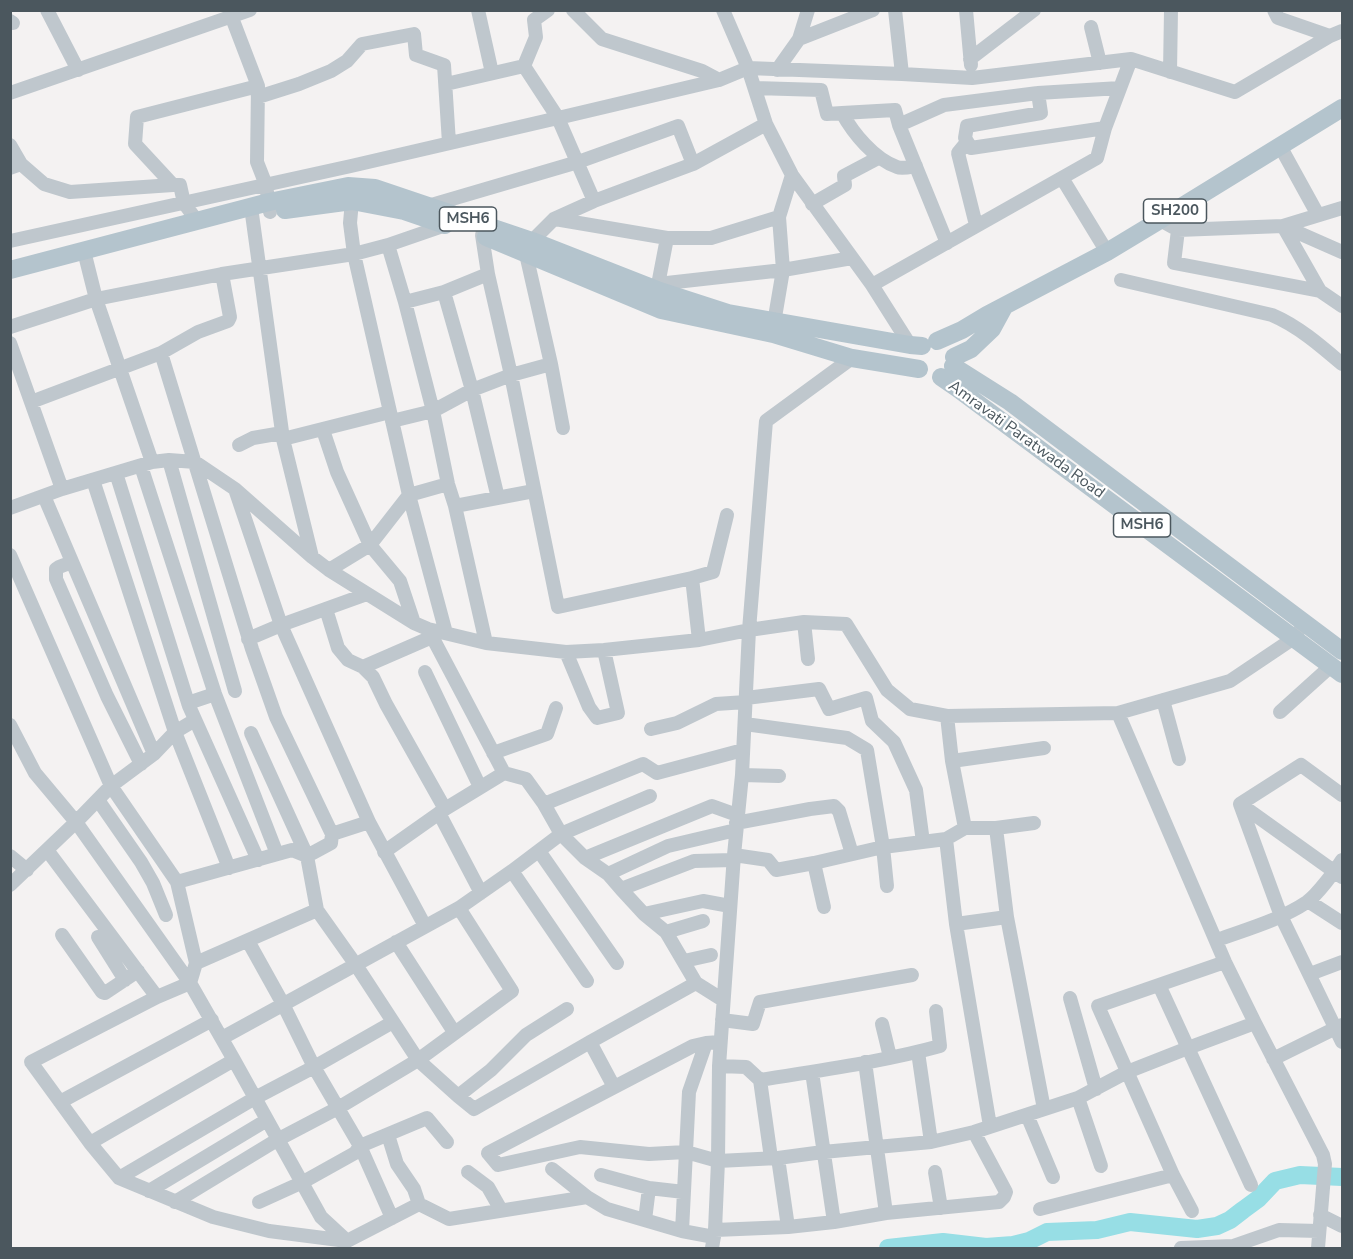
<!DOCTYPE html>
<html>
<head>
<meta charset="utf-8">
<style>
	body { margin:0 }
	#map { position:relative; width:1353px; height:1259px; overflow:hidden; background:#f4f2f2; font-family:"Nunito Sans",sans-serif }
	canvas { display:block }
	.frame { position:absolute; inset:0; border:12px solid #4b575e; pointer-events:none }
</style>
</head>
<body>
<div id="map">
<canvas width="1353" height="1259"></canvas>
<div class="frame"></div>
</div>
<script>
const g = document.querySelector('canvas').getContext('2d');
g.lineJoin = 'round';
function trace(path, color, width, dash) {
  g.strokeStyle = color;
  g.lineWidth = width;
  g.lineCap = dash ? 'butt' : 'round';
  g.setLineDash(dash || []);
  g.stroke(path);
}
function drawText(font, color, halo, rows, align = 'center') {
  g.font = font + ' "Nunito Sans",sans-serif';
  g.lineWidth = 4.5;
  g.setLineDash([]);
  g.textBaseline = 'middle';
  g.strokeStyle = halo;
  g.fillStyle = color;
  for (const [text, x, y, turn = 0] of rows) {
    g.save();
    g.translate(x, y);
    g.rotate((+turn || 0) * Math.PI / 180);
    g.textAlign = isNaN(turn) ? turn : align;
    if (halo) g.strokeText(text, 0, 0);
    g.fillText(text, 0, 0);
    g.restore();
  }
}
trace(new Path2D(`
	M888 1248 943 1242 986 1247 1013 1245 1029 1241 1047 1232 1097 1230 1130 1222 1197 1229 1217 1226 1230 1220 1243 1210 1258 1199 1275 1181 1300 1175 1342 1177`), '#97dee5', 18);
trace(new Path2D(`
	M47 10 78 70
	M229 10 258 86 257 162 266 185 270 212
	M478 10 492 73
	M573 10 602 39 702 71 719 80
	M723 10 748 68 766 124 792 175 872 285 910 345
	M895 10 902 74
	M966 10 971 65
	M1274 10 1278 18 1330 36
	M10 21 13 23
	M1091 27 1100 63
	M799 39 808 10
	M970 59 1034 10
	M524 66 536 37 534 20 548 10
	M777 70 799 39 873 10
	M1170 72 1171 10
	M446 84 524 66 558 118 594 201
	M755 88 821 90 827 114 842 113C853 133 874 159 897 167 902 169 910 167 916 166
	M10 93 250 10
	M1038 93 1041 113 967 126 965 138 971 148 1105 128
	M258 97 299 84 331 71 347 61 362 44 414 34 416 55 444 65 449 143
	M842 113 895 110 899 125 947 243
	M899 125 944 105 1038 93 1120 88
	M967 142 958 153 976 225
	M10 145 21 164
	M1280 146 1318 215
	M10 168 21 164 44 184 70 192 173 185
	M1062 178 1107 252
	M352 201 350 223 354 254 409 495 446 633
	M812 204 845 185 844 176 878 158
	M428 206 578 162 678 126 693 164
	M251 207 283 439 312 557
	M555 219 667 238H711L779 217
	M1160 220 1178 230 1283 226 1342 208
	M197 221 184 203 180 185H173L135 144 137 117 258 86
	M1283 226 1320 291 1342 306
	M1283 226 1342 252
	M1178 230 1174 263 1320 291
	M482 235 488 274 511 375 558 607 692 578
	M10 241 351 166 558 118 719 80 748 68 902 74 972 78 1131 59 1235 92 1330 36 1342 31
	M388 245 405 302 433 411 448 484 455 506 486 643
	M84 251 96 299 152 462
	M1121 280 1272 315C1298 326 1321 346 1342 364
	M658 284 783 270 852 258
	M872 285 1097 158 1105 128 1131 59
	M657 290 667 238
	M444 292 472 390 498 498
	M405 302 444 292 488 274
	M10 327 96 299 222 274 354 254 388 245 446 225
	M773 329 783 270 779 217 792 175
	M10 343 62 489
	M161 353 252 649 276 717 332 834
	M31 402 161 353 198 332 228 321 230 317 222 274
	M392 421 433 411 472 390 511 375 551 364
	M563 428 551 364 526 254 532 241 554 219 594 201 693 164 766 124
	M323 430 337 472 370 545 400 581 414 623
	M283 439 390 412
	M239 445 253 438 282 433
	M169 460 235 691
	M141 466 215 694 277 854
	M116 473 189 706 258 860
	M93 480 175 732 229 868
	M236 492 281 625 369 822 425 926
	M44 496 154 754
	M455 506 534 491
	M10 508 62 489 152 462 169 460 195 462 235 489 312 557 329 570 414 623 428 629 486 643 566 652 604 650 699 640 749 630 804 622 846 624 887 690 910 709 947 716 1118 713 1230 681 1294 638 1298 632
	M10 555 111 786 177 882 196 963 190 983 157 997 31 1062 90 1143 119 1178 213 1217 269 1231 347 1241 419 1204 449 1219 587 1197 607 1209 682 1231 714 1237
	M72 562 59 567 56 569V579L107 696 141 764
	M329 570 370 545 409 495 448 484
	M326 609 338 648 348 660 363 667 373 677 386 704 445 809
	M804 622 808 659
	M428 629 504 773 526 779 544 804 561 834 585 858 608 874 621 889 694 861 733 860
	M248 639 281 625 367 594
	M699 640 692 578 713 572 727 515
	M566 652 589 707 597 718 618 713 604 650
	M363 667 432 637
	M425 672 480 787
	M746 698 819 689 829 709 866 698 872 721 894 742 916 790 923 842
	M1163 700 1179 759
	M188 703 215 694
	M1280 712 1331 666
	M1118 713 1225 962 1255 1023 1323 1155 1325 1164 1318 1248
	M947 716 952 761 965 828
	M745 724 847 738 867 750 883 847 887 886
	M10 725 35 773 76 822 190 983 234 1060 321 1217 347 1241
	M651 729 677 723 716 704 746 702
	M251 733 307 856 317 910
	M493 753 547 734 556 708
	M952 761 1044 748
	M742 775 779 776
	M98 800 141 862 153 883 166 915
	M544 804 643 764 657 773 743 750
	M1240 804 1281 916 1342 1042
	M1240 804 1342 877
	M1240 804 1301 765 1342 795
	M439 813 481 893
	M736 823 810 809 834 806 839 811 852 854
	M996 828 1007 917 1044 1109
	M946 839 956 924 990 1126
	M47 850 157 997
	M539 851 617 963
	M384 852 445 809 504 773
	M734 855 768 860 776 870 814 863 883 847 946 839 965 828H996L1034 823
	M10 856 27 870
	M585 858 712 806 737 815
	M814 863 824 907
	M512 871 587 981
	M608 874 668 846 736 830
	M177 882 292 850 307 856 331 843 332 834 369 822
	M10 885 76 822 111 786 154 754 175 732 195 720
	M621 889 644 914 666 932 696 983 723 1000
	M1308 901 1342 923
	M644 914 703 901 730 906
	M956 924 1007 917
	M666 932 703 921
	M62 935 102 992 105 993 138 971
	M98 937 125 980
	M1217 940C1247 929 1280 920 1307 902 1317 895 1335 871 1342 860
	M248 941 283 1004 314 1067 360 1146 392 1218
	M396 942 454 1032
	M684 961 711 955
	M196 963 317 910 356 965 418 1060 458 1096 474 1109 590 1042 696 983
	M1310 974 1342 962
	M1159 985 1251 1185
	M1070 998 1096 1089
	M722 1020 753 1024 760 1002 912 975
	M882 1024 890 1057
	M222 1038 459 908 512 871 561 834 650 796
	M590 1042 614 1087
	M720 1042 706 1043 693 1046 488 1153 498 1165 580 1147 649 1154 686 1152 718 1161 778 1158 823 1152 931 1142 974 1132 1078 1098 1127 1072 1188 1048 1255 1023
	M918 1052 931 1142
	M1273 1059 1342 1025
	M865 1062 886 1213
	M719 1066 746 1067 760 1080C820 1070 882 1062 940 1046L936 1011
	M812 1072 834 1222
	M760 1080 771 1158
	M458 1096 491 1070 526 1035 567 1009
	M1078 1098 1101 1166
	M60 1102 212 1020
	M1027 1115 1053 1177
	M388 1135 397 1164 414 1189 419 1204
	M90 1143 234 1060
	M778 1158 788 1227
	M552 1169 587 1197
	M468 1172 488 1187 501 1210
	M935 1172 941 1208
	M601 1175 649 1188 684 1192
	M119 1178 255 1098 314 1067 393 1022
	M149 1191 267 1120
	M175 1202 277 1140 338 1108 418 1060 512 991 459 908
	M259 1202 303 1182 355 1153 360 1146 427 1118 447 1142
	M1040 1209 1173 1175
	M1192 1211 1173 1175 1098 1006 1225 962
	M1320 1215 1342 1226
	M645 1220 649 1188
	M715 1230 788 1227 834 1222 886 1213 999 1202 1004 1197 1006 1192 974 1132
	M682 1231 689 1092 706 1043
	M712 1248 715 1230 718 1161 719 1066 734 855 742 775 749 630 766 421 852 358
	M1181 1248 1233 1246 1279 1230 1319 1231`), '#bfc7cd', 14);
trace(new Path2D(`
	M285 210 352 201 404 211 445 225
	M486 237 661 310 773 334 852 358 919 369
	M10 270 269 202 348 186 375 188 532 241 657 290 728 313 910 345 922 346
	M937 341 962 330 987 315 1107 252 1160 220 1342 108
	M954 357 971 349 992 329 1004 307
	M953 366 1010 402 1342 651
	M941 377 957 388 1342 674`), '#b4c4cd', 18);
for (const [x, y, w] of [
	[1175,211,63],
	[468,219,57],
	[1142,525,57]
]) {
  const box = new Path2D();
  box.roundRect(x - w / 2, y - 12, w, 24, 4.5);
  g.fillStyle = '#fff';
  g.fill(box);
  trace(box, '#4b575e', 1.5);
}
drawText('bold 15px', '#4b575e', null, [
	["SH200",1175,211],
	["MSH6",468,219],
	["MSH6",1142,525]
]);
drawText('16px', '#4b575e', '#fff', [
	["Amravati Paratwada Road",1026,440,36]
]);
</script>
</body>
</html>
